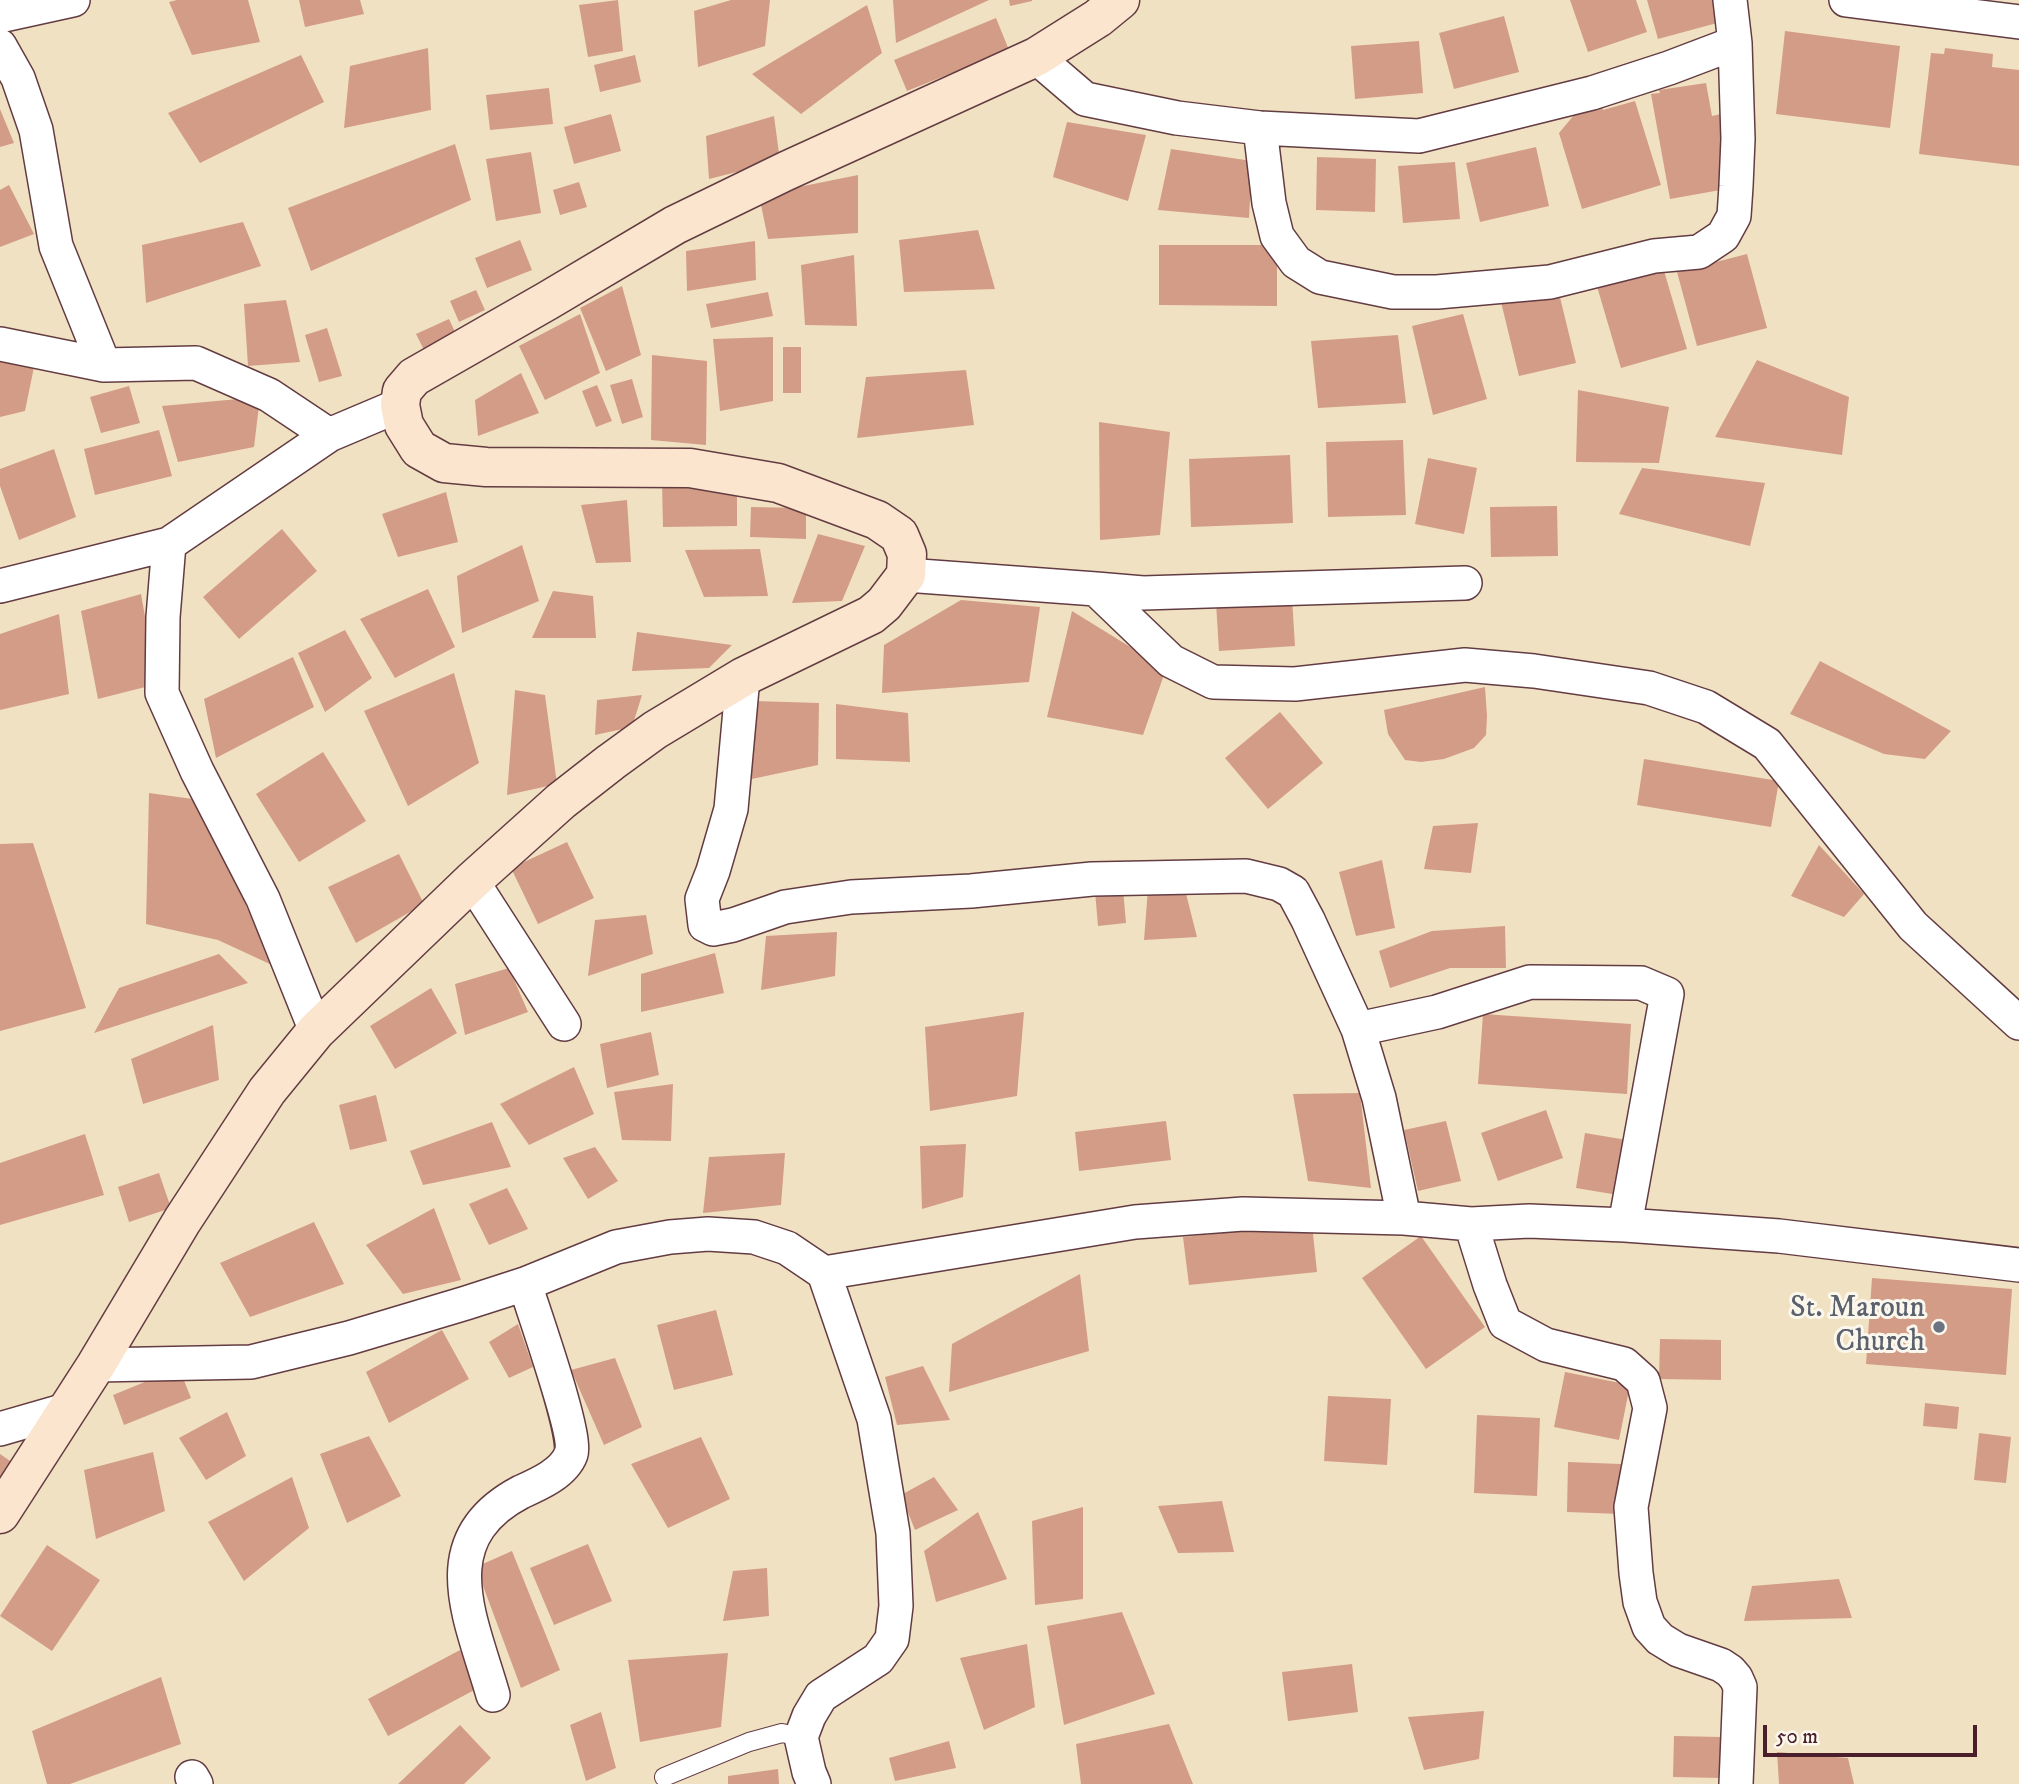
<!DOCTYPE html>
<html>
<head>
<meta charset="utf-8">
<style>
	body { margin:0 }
	#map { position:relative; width:2019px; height:1784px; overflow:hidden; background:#f1e1c3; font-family:"IM FELL DW Pica",serif }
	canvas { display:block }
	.scale { position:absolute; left:1763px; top:1725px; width:214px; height:32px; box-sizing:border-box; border:4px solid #4a1f2b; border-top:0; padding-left:9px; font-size:21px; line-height:24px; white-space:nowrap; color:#4a1f2b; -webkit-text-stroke:5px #fbf7ec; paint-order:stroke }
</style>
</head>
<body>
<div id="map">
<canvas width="2019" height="1784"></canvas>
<div class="scale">50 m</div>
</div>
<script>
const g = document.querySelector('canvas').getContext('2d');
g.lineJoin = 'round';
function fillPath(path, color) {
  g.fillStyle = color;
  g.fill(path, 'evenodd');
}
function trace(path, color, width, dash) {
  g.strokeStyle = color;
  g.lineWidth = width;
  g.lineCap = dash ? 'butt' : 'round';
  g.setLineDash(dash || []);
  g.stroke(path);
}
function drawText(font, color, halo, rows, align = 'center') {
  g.font = font + ' "IM FELL DW Pica",serif';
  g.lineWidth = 6;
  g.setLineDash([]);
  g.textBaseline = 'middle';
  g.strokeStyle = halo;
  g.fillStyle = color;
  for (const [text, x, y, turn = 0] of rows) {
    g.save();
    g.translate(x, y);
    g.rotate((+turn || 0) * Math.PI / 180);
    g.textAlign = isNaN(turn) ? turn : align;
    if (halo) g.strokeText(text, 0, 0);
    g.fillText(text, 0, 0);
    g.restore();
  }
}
fillPath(new Path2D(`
	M177 0H248L260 42 192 55 169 2Z
	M299 0H360L364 14 305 27Z
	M618 0 623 51 588 57 579 5Z
	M731 0H770L765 46 698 67 694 11Z
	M893 0H989L896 43Z
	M1009 0H1032V1L1010 6Z
	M1570 0H1636L1647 32 1588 52Z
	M1647 0H1723L1728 20 1658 39Z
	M867 5 882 53 801 114 752 74Z
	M1504 16 1519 72 1454 89 1439 33Z
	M996 18 1009 50 907 91 894 60Z
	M1785 31 1900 46 1890 128 1776 114Z
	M1419 41 1423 93 1355 99 1351 46Z
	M428 48 431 110 344 128 350 66Z
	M1945 48 1993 54 1992 67 2019 70V166L1919 154 1931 53 1944 54Z
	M301 55 324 102 200 163 168 113Z
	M635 55 641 82 600 92 594 65Z
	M1706 83 1712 116 1725 113 1733 155 1720 157 1726 189 1670 199 1651 94 1660 93 1659 90Z
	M549 88 553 124 490 130 486 95Z
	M1635 101 1661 185 1582 209 1559 133 1574 115 1602 106 1603 110Z
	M0 109 14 143 0 147Z
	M611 114 621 151 574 164 564 127Z
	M774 116 780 161 709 179 706 136Z
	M1067 122 1146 135 1128 201 1053 177Z
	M455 144 471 200 311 271 288 208Z
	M1536 147 1549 206 1480 222 1466 163Z
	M1171 149 1252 161 1249 218 1158 210Z
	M531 152 541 213 496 221 486 159Z
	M1317 157 1376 159 1375 212 1316 210Z
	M1455 162 1460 219 1403 223 1398 166Z
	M858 175V233L768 239 759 195Z
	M579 182 587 207 560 215 553 190Z
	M9 185 34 234 0 247V190Z
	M243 222 261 266 146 303 142 245Z
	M978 230 995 289 904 292 899 240Z
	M520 240 532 270 487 288 475 258Z
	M755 241 756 280 687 291 686 251Z
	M1159 245H1277V306L1159 305Z
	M1747 254 1767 328 1697 346 1677 272Z
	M854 255 857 326 805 325 801 265Z
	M1662 264 1687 349 1621 368 1596 283Z
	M622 286 641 355 606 371 580 308Z
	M1558 289 1576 363 1519 376 1501 302Z
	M476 290 485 310 459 322 450 301Z
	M768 292 773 316 711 328 706 304Z
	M286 300 300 362 248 366 244 304Z
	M580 314 600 373 545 400 519 346Z
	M1463 314 1487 399 1433 415 1412 326Z
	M449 319 461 345 429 360 416 334Z
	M327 328 342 376 319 382 305 335Z
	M1398 335 1406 403 1318 408 1311 341Z
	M773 337V401L720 411 713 339Z
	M783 347H801V393H783Z
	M652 355 707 361 706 445 651 440Z
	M0 358 35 362 25 411 0 417Z
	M1757 360 1849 397 1842 455 1715 437Z
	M966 370 974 425 857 438 866 377Z
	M521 373 539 413 478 436 475 400Z
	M632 379 643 417 622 424 610 385Z
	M597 385 612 421 596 427 582 391Z
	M129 386 140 423 101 433 90 397Z
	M1578 390 1669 407 1659 463 1576 462Z
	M260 397 254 447 178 462 162 406Z
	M1099 422 1170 432 1160 535 1100 540Z
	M159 430 172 476 95 495 84 449Z
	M1403 440 1406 515 1328 517 1326 442Z
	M54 449 76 517 19 540 0 486V469Z
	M1290 455 1293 523 1191 527 1189 459Z
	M1428 458 1477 468 1464 534 1415 524Z
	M1642 468 1765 483 1750 546 1619 514Z
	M737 482V526L663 527 662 483Z
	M446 492 458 542 398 557 382 514Z
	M627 500 631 562 596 563 581 505Z
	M1557 506 1558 556 1491 557 1490 507Z
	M751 507 806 508V539L750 537Z
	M282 529 317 571 239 639 203 597Z
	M818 534 865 546 842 601 792 603Z
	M522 545 539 601 462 633 457 576Z
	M760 549 768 596 704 597 685 550Z
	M428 589 455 647 395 678 360 619Z
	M553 591 593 596 596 638H532Z
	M141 594 157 684 98 699 81 611Z
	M1292 598 1295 646 1219 651 1216 603Z
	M961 600 1040 607 1029 682 882 693 884 645Z
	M1072 611 1166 669 1143 735 1047 717Z
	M59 614 69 694 0 710V634Z
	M345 630 372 678 325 712 298 653Z
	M637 632 732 645 709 668 632 671Z
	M293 657 314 707 216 758 204 699Z
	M1820 661 1902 704 1951 731 1925 759 1884 754 1790 714Z
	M454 673 479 763 408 806 364 711Z
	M1485 687 1487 716 1486 735 1474 748 1444 759 1421 762 1405 760 1388 734 1384 710Z
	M515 690 545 695 557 784 507 795Z
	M642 695 632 727 595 735 597 700Z
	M754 701 819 703 818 765 747 780Z
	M836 704 908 713 910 762 836 759Z
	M1280 712 1323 763 1268 809 1225 758Z
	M323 752 366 821 299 862 256 794Z
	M1644 759 1779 781 1771 827 1637 805Z
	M149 793 200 800 272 965 218 940 146 924Z
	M1478 823 1471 873 1424 869 1433 826Z
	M567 842 594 898 538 924 511 868Z
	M33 843 86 1008 0 1031V844Z
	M1819 845 1864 894 1844 917 1791 896Z
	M399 854 424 904 356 943 328 887Z
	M1382 860 1395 928 1356 936 1339 872Z
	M1183 882 1197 937 1144 940 1148 889Z
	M1123 889 1126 923 1098 926 1095 891Z
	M646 915 653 954 588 976 595 920Z
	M1505 926 1506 968H1450L1390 988 1379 951 1432 931Z
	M837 932 835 976 761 990 766 936Z
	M715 953 724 993 641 1012V974Z
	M219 954 248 983 94 1033 119 988Z
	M509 968 528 1012 465 1035 455 984Z
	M431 988 457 1033 395 1069 370 1026Z
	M1024 1012 1017 1096 930 1111 925 1027Z
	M1483 1014 1631 1024 1627 1094 1478 1084Z
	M213 1025 219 1080 143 1104 131 1059Z
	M651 1032 659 1075 607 1088 600 1044Z
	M574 1067 594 1114 529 1145 500 1104Z
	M673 1084 671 1141 622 1140 614 1092Z
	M1360 1093 1371 1188 1308 1181 1293 1094Z
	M376 1095 387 1141 350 1150 339 1105Z
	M1546 1110 1563 1158 1498 1181 1481 1133Z
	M1166 1121 1171 1160 1079 1171 1075 1132Z
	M1446 1121 1461 1181 1418 1191 1404 1130Z
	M492 1122 511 1167 423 1185 410 1151Z
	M1585 1133 1633 1141 1624 1196 1576 1188Z
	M85 1134 104 1195 0 1225V1163Z
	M966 1144 963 1197 922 1209 920 1146Z
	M595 1147 618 1181 588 1199 563 1158Z
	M785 1153 781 1205 703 1213 709 1157Z
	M159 1173 171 1208 129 1222 118 1187Z
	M507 1188 528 1229 489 1245 469 1204Z
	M434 1208 461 1280 403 1294 366 1245Z
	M314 1222 344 1284 250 1317 220 1263Z
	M1312 1224 1317 1272 1189 1285 1183 1237Z
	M1421 1236 1485 1327 1426 1369 1362 1278Z
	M1080 1274 1089 1351 949 1392 952 1344Z
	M1872 1278 2012 1289 2006 1375 1866 1364Z
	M716 1310 733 1375 674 1390 657 1325Z
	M518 1324 533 1367 509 1378 489 1342Z
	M442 1330 469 1379 389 1423 366 1372Z
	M1660 1339 1721 1340V1380L1659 1379Z
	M615 1358 642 1427 604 1445 571 1370Z
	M923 1366 950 1420 897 1425 885 1377Z
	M179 1368 191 1398 124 1425 113 1395Z
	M1565 1372 1630 1385 1619 1440 1554 1427Z
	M1328 1396 1391 1399 1387 1465 1324 1461Z
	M1925 1403 1959 1407 1957 1429 1923 1426Z
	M227 1412 246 1456 206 1480 179 1438Z
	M1477 1415 1540 1418 1537 1496 1474 1493Z
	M1979 1433 2011 1437 2006 1483 1974 1480Z
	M369 1436 401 1496 347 1523 320 1454Z
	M701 1437 730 1499 668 1528 631 1464Z
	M153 1452 165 1511 96 1539 84 1470Z
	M0 1454 19 1467 0 1495Z
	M1568 1462 1621 1464 1620 1514 1567 1512Z
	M292 1477 309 1528 244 1581 208 1522Z
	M934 1477 958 1510 915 1530 901 1495Z
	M1222 1501 1234 1552 1178 1553 1158 1506Z
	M1083 1507V1599L1035 1605 1032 1521Z
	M978 1512 1007 1579 936 1602 924 1551Z
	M588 1544 612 1601 554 1625 530 1568Z
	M47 1545 100 1580 52 1651 0 1616Z
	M512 1551 560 1670 521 1688 476 1567Z
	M767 1568 769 1616 723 1621 733 1571Z
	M1839 1579 1852 1618 1744 1621 1752 1586Z
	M1122 1612 1155 1694 1064 1725 1047 1626Z
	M1027 1644 1035 1707 984 1730 960 1658Z
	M460 1650 480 1687 388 1736 368 1699Z
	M728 1653 721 1727 640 1742 628 1660Z
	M1352 1664 1358 1712 1288 1721 1282 1672Z
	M161 1677 181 1744 70 1784H47L32 1731Z
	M1484 1711 1479 1759 1424 1770 1408 1717Z
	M601 1712 616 1768 586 1781 570 1725Z
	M1169 1724 1193 1784H1081L1076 1744Z
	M460 1725 491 1758 464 1784H398Z
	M1674 1736 1722 1737 1720 1778 1673 1777Z
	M949 1741 956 1768 895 1781 889 1758Z
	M1777 1752 1848 1758 1854 1784H1779Z
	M778 1769 779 1784H728V1776Z`), '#d39c87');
const lane = new Path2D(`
	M664 1777 749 1742 782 1733 801 1737`);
const street = new Path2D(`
	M1846 0 2019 22
	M0 16 73 0
	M0 46 18 78 36 130 56 246 104 365 196 363 269 395 329 435
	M1036 57 1085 99 1177 118 1260 128 1419 136 1592 93 1669 68 1735 43 1730 0
	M1260 128 1269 203 1277 236 1296 262 1320 277 1393 292H1437L1550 282 1654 256 1699 252 1723 236 1734 216 1736 186 1738 139 1735 43
	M0 344 104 365
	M169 544 163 617 162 693 197 771 263 899 316 1031
	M906 575 1096 589 1171 661 1213 682 1295 684 1465 665 1534 671 1649 688 1706 707 1767 744 1913 926 2019 1023
	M0 586 169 544 329 435 400 405
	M1096 589 1143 593 1465 583
	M743 677 731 809 713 871 702 899 705 925 713 929 733 925 785 907 851 897 971 891 1092 879 1246 876 1279 884 1293 892 1308 920 1358 1029
	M472 881 564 1024
	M1404 1218 1379 1098 1358 1029 1437 1012 1530 982 1641 983 1667 994 1625 1225
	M1471 1224 1490 1285 1505 1323 1546 1345 1624 1364 1643 1381 1650 1408 1631 1507 1636 1573 1640 1602 1649 1627 1660 1639 1678 1650 1721 1665 1730 1671 1736 1678 1740 1687 1736 1784
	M824 1273 1135 1222 1243 1214 1404 1218 1471 1224 1529 1221 1625 1225 1779 1236 2019 1265
	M96 1365 251 1362 349 1338 466 1303 525 1284 616 1247 670 1237 708 1234 754 1237 787 1248 824 1273 874 1419 893 1533 896 1606 892 1639 878 1659 821 1696 809 1716 801 1737 809 1772 814 1784
	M0 1429 69 1409
	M493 1695C471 1618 430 1540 521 1492 539 1484 564 1473 571 1454 578 1436 533 1310 525 1284
	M192 1777 196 1784`);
const secondary = new Path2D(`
	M0 1514 96 1365 182 1221 267 1091 316 1031 472 881 561 801 611 762 655 730 743 677 871 615 884 604 906 575 907 554 899 535 877 520 778 483 690 468 486 467 444 463 419 449 404 425 400 405 402 391 414 377 547 301 675 225 786 171 1036 57 1098 18 1120 0`);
trace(lane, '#633c42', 20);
trace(street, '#633c42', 36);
trace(secondary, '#633c42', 41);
trace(lane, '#fff', 18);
trace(street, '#fff', 33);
trace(secondary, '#fce5cf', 38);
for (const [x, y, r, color] of [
	[1939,1327,7,"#6b7280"]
]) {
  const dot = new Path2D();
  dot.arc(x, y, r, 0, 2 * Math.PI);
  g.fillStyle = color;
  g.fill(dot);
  trace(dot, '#fbf7ec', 2.5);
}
drawText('30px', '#5b616d', '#fbf7ec', [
	["St. Maroun",1925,1310],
	["Church",1925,1344]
], 'right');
</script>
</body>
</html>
